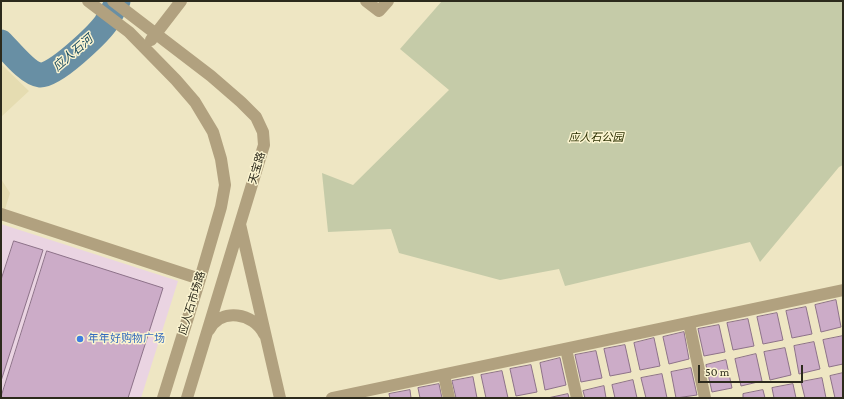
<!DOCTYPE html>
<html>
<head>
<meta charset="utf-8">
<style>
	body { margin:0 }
	#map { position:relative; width:844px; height:399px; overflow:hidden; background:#eee6c3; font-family:"Crimson Pro",serif }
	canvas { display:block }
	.frame { position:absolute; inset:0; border:2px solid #2c2a1c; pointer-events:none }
	.scale { position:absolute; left:698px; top:365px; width:105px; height:18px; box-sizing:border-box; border:2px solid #2c2a1c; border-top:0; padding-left:5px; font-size:12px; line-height:14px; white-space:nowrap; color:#2c2a1c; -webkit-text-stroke:3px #fbf4d0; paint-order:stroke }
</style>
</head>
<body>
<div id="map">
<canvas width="844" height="399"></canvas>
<div class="frame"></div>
<div class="scale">50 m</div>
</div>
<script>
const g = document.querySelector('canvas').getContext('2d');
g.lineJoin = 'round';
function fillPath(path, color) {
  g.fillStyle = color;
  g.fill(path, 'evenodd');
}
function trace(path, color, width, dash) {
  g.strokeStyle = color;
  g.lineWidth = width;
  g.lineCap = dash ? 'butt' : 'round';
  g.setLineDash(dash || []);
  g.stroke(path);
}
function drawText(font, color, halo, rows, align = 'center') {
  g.font = font + ' "Crimson Pro","Noto Sans SC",serif';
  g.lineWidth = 3;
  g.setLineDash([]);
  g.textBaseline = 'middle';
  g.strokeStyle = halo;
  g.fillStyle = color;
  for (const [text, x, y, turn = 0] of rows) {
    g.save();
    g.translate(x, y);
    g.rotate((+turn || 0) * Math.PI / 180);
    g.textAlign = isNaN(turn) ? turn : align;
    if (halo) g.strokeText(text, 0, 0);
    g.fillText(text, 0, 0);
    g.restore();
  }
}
fillPath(new Path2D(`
	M1 224 178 281 141 398H1Z`), '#ead4e2');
fillPath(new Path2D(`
	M1 64 29 91 1 117Z
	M1 179 10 193 1 222Z`), '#e5dcb1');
fillPath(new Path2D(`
	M442 1H843V165L839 167 760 262 750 242 565 286 559 269 500 280 399 253 391 229 328 232 322 173 353 185 449 90 400 49Z`), '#c5cba8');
trace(new Path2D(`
	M1 42C10 51 28 74 40 75 54 77 98 34 106 23 110 16 114 8 118 1`), '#688fa4', 25);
const building = new Path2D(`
	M14 241 43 250 1 381V280Z
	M47 251 163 288 128 398H1Z
	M836 300 841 327 821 332 815 305Z
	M806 307 812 334 792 338 786 311Z
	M777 313 783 340 763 344 757 317Z
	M748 319 754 346 733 350 727 323Z
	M719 325 725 352 704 356 698 329Z
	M684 332 689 359 669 364 663 337Z
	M843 336V364L829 367 823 340Z
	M654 338 660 366 640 370 634 343Z
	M814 342 820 369 799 374 794 346Z
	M625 345 631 372 610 376 604 349Z
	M785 348 791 375 770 380 764 352Z
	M596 351 602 378 581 382 575 355Z
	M756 354 762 381 741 386 735 359Z
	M560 358 566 385 545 390 540 363Z
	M726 360 732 388 712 392 706 365Z
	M531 365 537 392 516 396 510 369Z
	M691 368 697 395 676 398 671 372Z
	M502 371 508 398H486L481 375Z
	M843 373V398H835L830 376Z
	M662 374 667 398H646L641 378Z
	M473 377 477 398H456L452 381Z
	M822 378 826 398H805L801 382Z
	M633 380 637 398H615L612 385Z
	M439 384 442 398H420L418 388Z
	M793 384 796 398H774L772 388Z
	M604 386 606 398H585L583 391Z
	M410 390 411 398H390L389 394Z
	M763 390 765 398H743V394Z
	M568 394 569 398H548Z`);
fillPath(building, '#ccacc8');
trace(building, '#8d7289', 1);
trace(new Path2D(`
	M88 1 129 32 176 80 195 102 213 132 221 159 225 185 221 207 200 279 163 398
	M113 1 211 76 241 102 256 117 263 132 264 145 187 398
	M366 1 379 11 388 1
	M151 40 181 1
	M1 214 200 279
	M240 224 280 398
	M689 323 705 398
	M209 330C221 307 254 313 264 334
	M566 349 577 398
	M444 375 449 398
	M332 398 843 290`), '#b1a17f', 12);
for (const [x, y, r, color] of [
	[80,339,4,"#3f7fe0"]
]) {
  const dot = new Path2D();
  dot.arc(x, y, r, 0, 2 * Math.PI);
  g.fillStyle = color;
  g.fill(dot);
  trace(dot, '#fbf4d0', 1.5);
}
drawText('italic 11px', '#2b2f00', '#fbf4d0', [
	["应人石公园",596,138]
]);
drawText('11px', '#2c2a1c', '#fbf4d0', [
	["天宝路",257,168,-73],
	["应人石市场路",192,303,-73]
]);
drawText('11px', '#366cbe', '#fbf4d0', [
	["年年好购物广场",88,339]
], 'left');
drawText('italic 12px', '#14485f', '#fbf4d0', [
	["应人石河",73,53,-41]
]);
</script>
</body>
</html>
